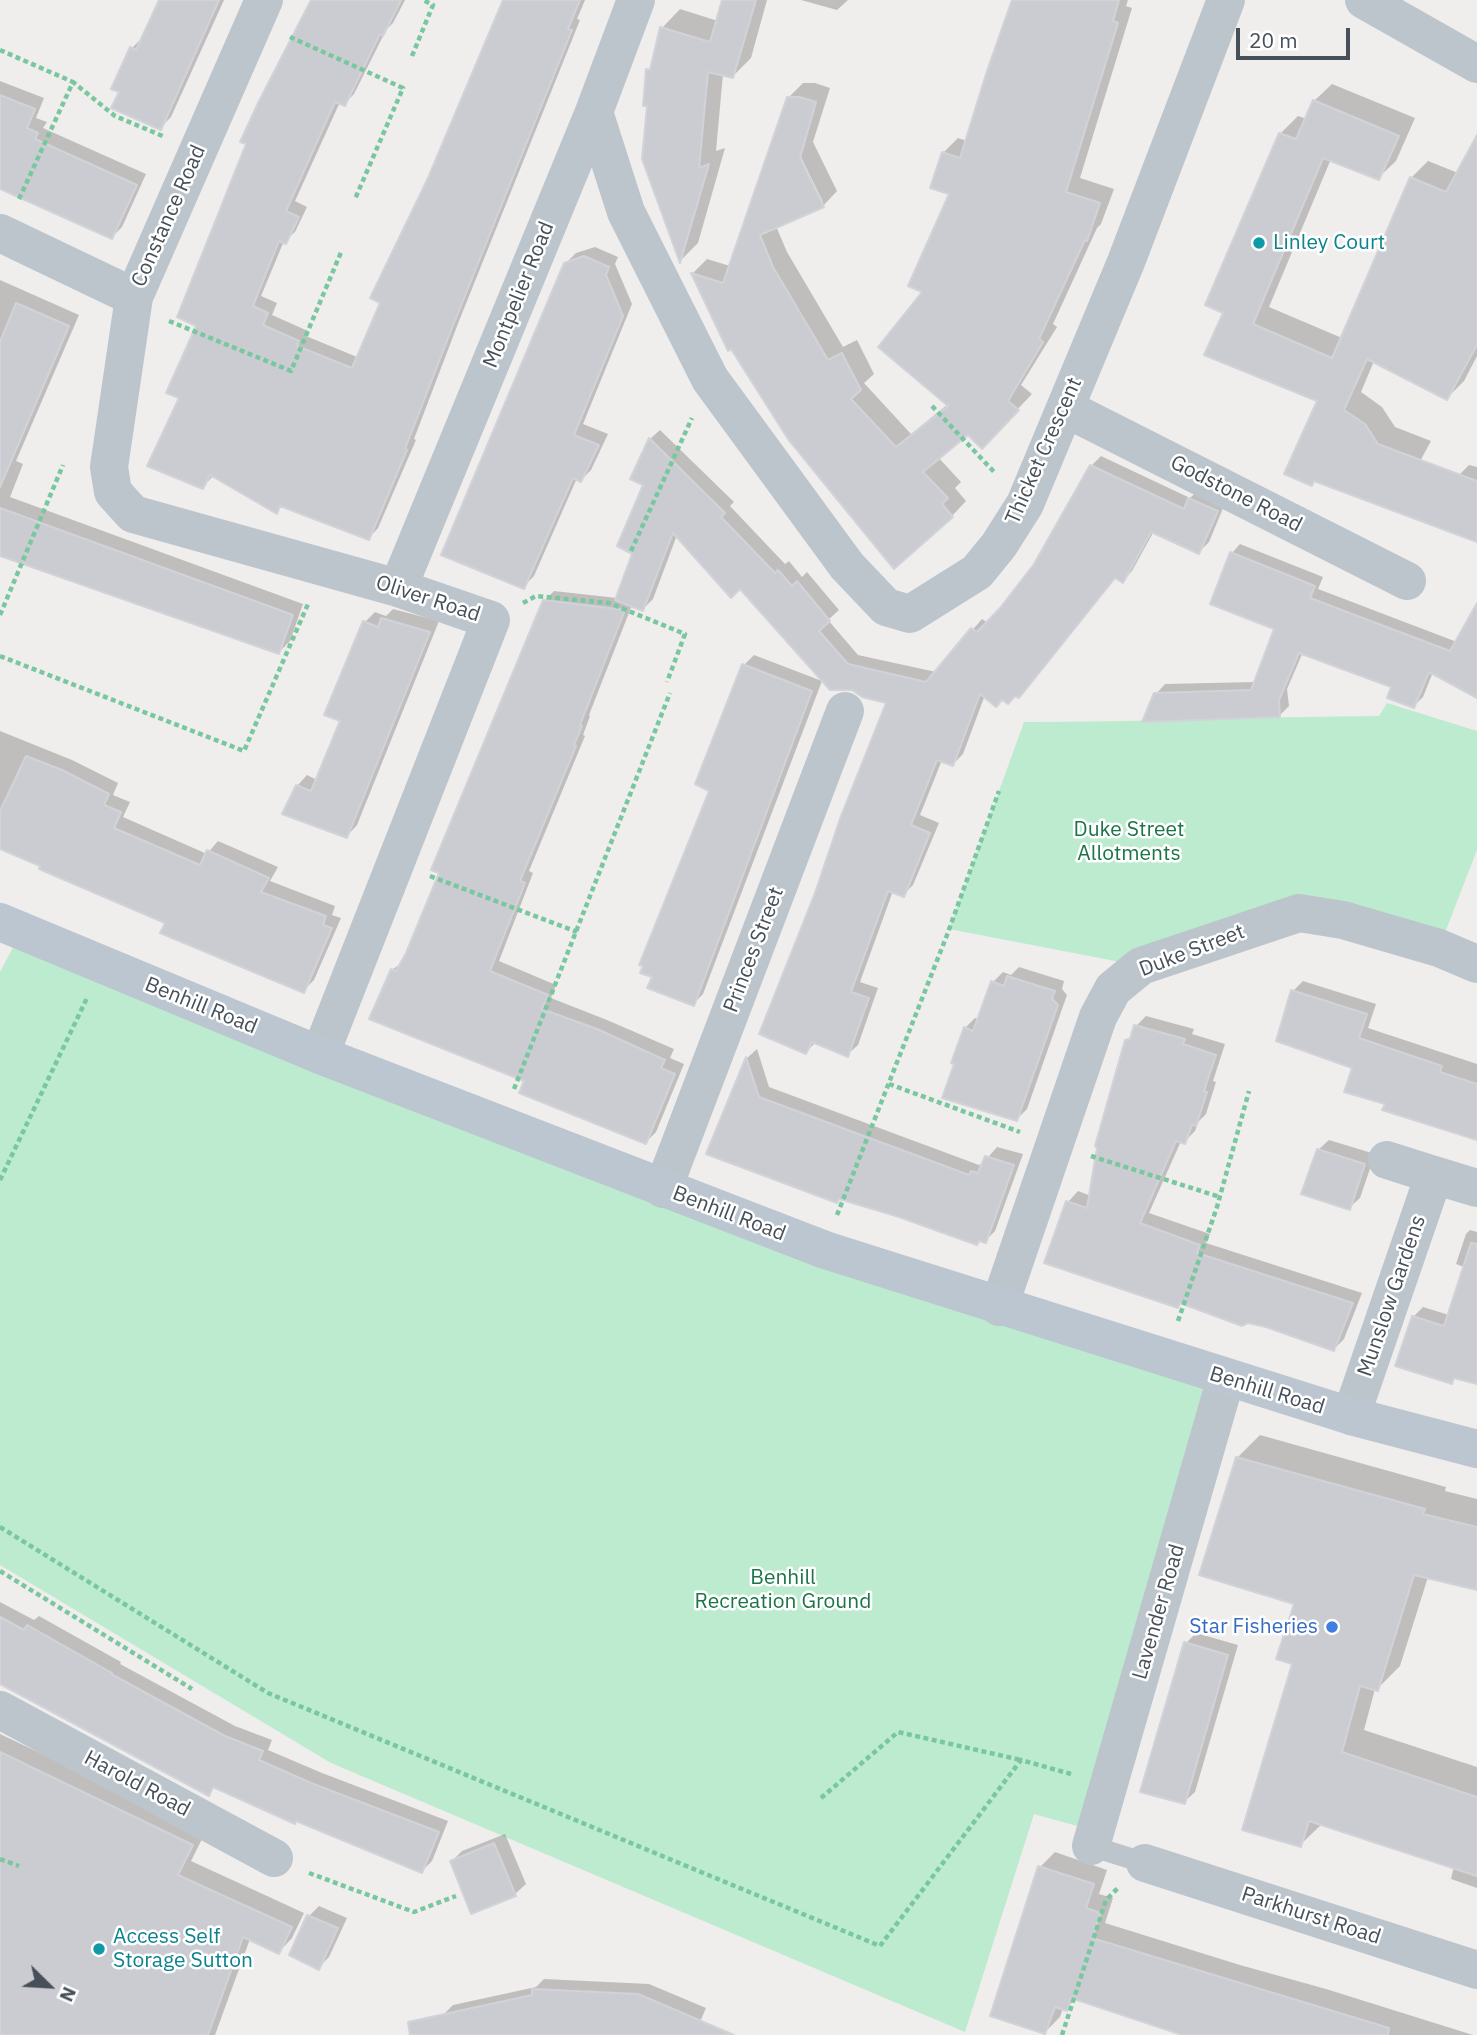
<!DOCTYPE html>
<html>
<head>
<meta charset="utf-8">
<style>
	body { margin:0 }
	#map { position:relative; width:1477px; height:2035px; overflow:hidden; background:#f0eded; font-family:"IBM Plex Sans",sans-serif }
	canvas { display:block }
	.north { position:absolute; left:14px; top:1951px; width:70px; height:70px; -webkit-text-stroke:5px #fff; paint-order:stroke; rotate:114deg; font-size:19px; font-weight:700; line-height:28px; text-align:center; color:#475059 }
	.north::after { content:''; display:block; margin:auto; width:24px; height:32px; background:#475059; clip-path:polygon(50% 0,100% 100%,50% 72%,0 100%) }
	.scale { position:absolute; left:1236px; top:28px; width:114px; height:32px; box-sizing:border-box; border:4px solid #475059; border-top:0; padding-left:9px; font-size:21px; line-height:24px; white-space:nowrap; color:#475059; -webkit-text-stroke:5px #fff; paint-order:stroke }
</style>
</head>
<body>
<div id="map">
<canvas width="1477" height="2035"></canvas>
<div class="north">N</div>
<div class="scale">20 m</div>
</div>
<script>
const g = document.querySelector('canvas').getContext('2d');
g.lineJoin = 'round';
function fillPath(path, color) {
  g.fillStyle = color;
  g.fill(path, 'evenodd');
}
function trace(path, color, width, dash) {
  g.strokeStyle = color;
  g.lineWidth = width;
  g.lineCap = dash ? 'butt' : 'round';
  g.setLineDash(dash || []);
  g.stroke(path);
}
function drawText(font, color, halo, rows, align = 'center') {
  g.font = font + ' "IBM Plex Sans",sans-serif';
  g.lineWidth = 5;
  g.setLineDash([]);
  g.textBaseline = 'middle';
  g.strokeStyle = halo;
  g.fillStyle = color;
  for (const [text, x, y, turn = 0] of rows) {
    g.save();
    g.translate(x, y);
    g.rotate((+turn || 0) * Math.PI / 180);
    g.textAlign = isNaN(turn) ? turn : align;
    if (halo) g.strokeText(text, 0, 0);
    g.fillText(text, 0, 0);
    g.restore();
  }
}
fillPath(new Path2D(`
	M1387 703 1477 731V850L1439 948 1343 921 1141 966 949 929 1024 722C1143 722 1261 717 1379 716Z
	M21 932 1226 1378 1095 1831 1034 1814 965 2032 331 1763 0 1565V972Z`), '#bdebcf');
fillPath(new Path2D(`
	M161 0H224L171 117 161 127 121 91 132 48 142 38Z
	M313 0H405L393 23 386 30 354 94 344 104 340 102 295 201 307 207 295 232 284 241 261 296 277 303 272 315 308 331 306 336 357 357 517 0H585L577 19 580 20 459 321 414 439 416 440 378 528 369 538 283 505 277 512 214 475 203 487 181 397 198 325Z
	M723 0H767L751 58 733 76 723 74 716 151 725 148 698 243 681 260 644 159 649 105 648 70 653 65 662 28 680 9 718 21Z
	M801 0H848L837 10Z
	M1013 0H1128L1126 6 1132 8 1080 178 1114 189 1101 224 1097 228 1053 324 1057 327 1021 385 1032 394 996 432 968 433 938 457 961 482 955 488 966 501 952 516 732 347 729 348 693 273 707 259 730 266 788 98 803 83H815L830 88 813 142 837 191 823 206 776 226 787 252 843 347 857 340 874 374 864 383 911 434 948 404 924 291 951 193 943 153 958 138 967 141ZM797 149 823 202H819L794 151Z
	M0 81 44 98 36 118 47 122 43 128 146 174 122 227 112 237 0 187Z
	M1332 84 1415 118 1396 161 1378 178 1331 159 1269 307 1342 338 1411 178 1428 161 1458 173 1477 152V356L1464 381 1447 398 1374 361 1361 392 1382 407 1395 427 1431 441 1405 489 1319 400 1226 312 1280 134 1298 116 1307 119 1314 101Z
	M595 247 618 257 615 264 632 304 583 424 608 434 591 470 581 480 577 478 534 576 524 586 565 264 576 253Z
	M0 280 79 315 16 461 23 464 10 497 303 604 290 641 279 652 0 554Z
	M660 430 734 502 730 506 785 564 789 561 802 577 807 572 839 610 828 620 858 655 936 672 982 619 988 623 1036 565 1091 466 1101 456 1190 498 1200 489 1226 501 1209 542 1199 552 1154 531 1132 571 1123 581 1116 577 1019 696 985 695 963 754 953 764 942 760 920 815 939 823 913 885 903 895 893 891 860 982 878 988 858 1045 848 1054 816 1042 806 1052 816 894 888 701 677 535 653 599 643 609 632 605 589 715 590 716 583 735 585 736 529 871 533 873 499 961 556 985 551 998 607 1020 674 1049 670 1058 684 1064 656 1132 646 1142 526 1080 392 970 404 961 441 872 544 601 554 591 617 598 635 553 645 484 633 478 650 439Z
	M1469 465 1477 467V541L1450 533 1459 475Z
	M1240 544 1323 577 1318 589 1457 642 1477 606V696L1433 672 1423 697 1414 706 1394 686 1303 652 1287 689 1289 706 1280 715 1156 694 1165 684 1256 682 1277 628 1232 553Z
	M393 609 439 621 357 825 347 836 297 786 307 775 317 780 342 720 365 622 375 612 386 616Z
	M754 655 822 681 703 994 693 1004 712 790 744 665Z
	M0 731 72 760 118 783 113 795 130 802 123 817 207 854 218 841 278 867 270 881 335 906 332 915 341 918 314 980 303 991 167 922 0 847Z
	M1019 967 1064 981 1062 989 1067 995 1027 1109 1017 1119 965 1028 975 1018 979 1019 993 982 1003 972 1011 975Z
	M1303 981 1376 1004 1368 1028 1477 1064V1138L1387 1103 1293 991Z
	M1146 1016 1194 1029 1192 1034 1225 1044 1213 1081 1216 1082 1206 1114 1199 1121 1195 1131 1184 1142 1181 1141 1149 1213 1210 1234 1206 1243 1362 1293 1344 1339 1334 1349 1266 1326 1181 1302 1177 1306 1046 1262 1068 1202 1078 1191 1091 1196 1126 1041 1133 1034 1136 1026Z
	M757 1049 769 1087 979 1165 984 1162 997 1147 1023 1154 995 1231 985 1241 709 1153 747 1058Z
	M1329 1140 1375 1154 1360 1198 1349 1208 1318 1150Z
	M1470 1230 1477 1232V1272L1456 1264 1466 1234Z
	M1477 1301V1383L1456 1377 1451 1382 1413 1317 1423 1307 1449 1315Z
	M1260 1435 1446 1487 1445 1491 1477 1499V1588L1428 1577 1400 1666 1377 1689H1375L1364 1730 1477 1767V1888L1451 1879 1454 1866 1322 1824 1300 1845 1294 1663 1296 1603 1237 1458Z
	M0 1602 34 1620 39 1616 121 1662 120 1664 235 1726 272 1740 268 1750 322 1773 448 1821 432 1861 422 1871 215 1786 208 1793 0 1682Z
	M1196 1633 1238 1645 1195 1792 1184 1802 1186 1643Z
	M0 1734 206 1831 191 1861 304 1913 292 1938 279 1952 250 1939 215 2035H0Z
	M505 1834 526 1884 515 1894 472 1912 452 1861 462 1851Z
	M1055 1852 1107 1870 1099 1894 1113 1898 1105 1923 1240 1965 1326 1989 1473 2035H1193L1076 1998 1066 2009 1063 2008 1060 2017 1045 2032 1040 1867Z
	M319 1906 347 1918 329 1957 319 1967 309 1916Z
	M544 1979 649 1984 706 2008 700 2022 731 2035H412L442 2016 453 2005 536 1987Z`), '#0003');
const building = new Path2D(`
	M159 0H219L161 130 111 108 119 92 111 89 130 47 136 50Z
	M311 0H401L383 36 380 34 345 106 335 102 286 211 299 217 286 244 279 241 253 306 268 313 263 325 299 341 297 346 352 368 380 303 370 298 428 178 503 0H580L568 29 572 30 450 333 405 449 407 450 369 540 280 506 277 514 210 475 203 489 147 466 179 398 166 393 196 326 177 317 246 144 240 142 259 101Z
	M722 0H756L733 78 708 72 699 168 709 164 680 263 642 159 647 106H643L646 69 650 70 660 27 710 42Z
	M1012 0H1119L1113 21 1118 23 1066 192 1100 203 1087 241 1085 240 1039 339 1043 342 1008 401 1019 410 982 449 968 435 923 472 948 498 942 504 953 517 894 569 788 439 731 349 728 351 691 273 723 283 787 97H799L816 102 800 158 824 207 760 235 773 267 828 360 842 353 861 390 851 399 896 447 948 406 878 347 922 292 908 286 949 194 930 188 942 152 960 158 987 71Z
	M0 95 35 109 27 128 38 133 35 139 137 185 112 239 0 189Z
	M1313 100 1399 136 1379 180 1323 158 1253 324 1332 358 1410 177 1446 192 1477 135V345L1447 400 1367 359 1344 410 1365 424 1378 444 1477 481V542L1314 481 1312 486 1284 474 1317 401 1204 355 1223 313 1205 305 1279 133 1296 139Z
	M584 256 609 267 606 275 623 316 574 435 599 445 581 482 573 478 524 589 441 555 564 263Z
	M16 303 69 326 0 487V342Z
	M649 438 725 513 721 517 775 573 778 570 792 586 797 581 830 621 819 631 848 664 926 682 971 628 977 632 1000 608 1034 564 1090 465 1184 509 1188 498 1218 511 1199 554 1151 532 1123 583 1115 578 1019 698 1015 696 1008 704 1002 700 996 707 980 694 953 766 937 760 911 825 930 833 904 897 888 891 851 992 869 998 848 1057 812 1042 806 1054 759 1034 815 893 841 816 886 703 862 697 852 690H830L740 589 731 598 673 533 643 611 615 600 632 554 617 546 643 485 630 479Z
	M0 508 293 615 279 654 0 556Z
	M1230 552 1315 586 1310 598 1450 651 1477 603V698L1429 672 1414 708 1387 698 1391 687 1299 653 1279 700 1280 717 1142 722 1154 693 1251 690 1274 629 1210 604Z
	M543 600 625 610 580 725 582 726 574 745 576 746 520 881 525 883 490 971 548 995 542 1009 597 1029 665 1060 661 1068 675 1074 646 1144 519 1093 524 1081 369 1019 391 969 396 971 406 953 439 873 431 870Z
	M381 618 430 632 347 838 282 814 296 785 311 791 340 721 324 715 363 621 378 627Z
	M742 664 812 691 694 1006 647 988 652 977 640 973 643 966 639 965 709 791 695 784Z
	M26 756 62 770 109 794 104 805 121 812 114 828 200 865 207 850 269 878 261 892 326 916 323 925 332 928 304 993 160 933 165 923 39 869 40 866 0 849V811Z
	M1007 976 1055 991 1052 999 1058 1005 1017 1121 942 1098 954 1064 951 1063 964 1027 973 1031 991 981 1004 986Z
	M1291 990 1367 1014 1359 1038 1442 1066 1440 1072 1477 1084V1140L1382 1110 1385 1104 1344 1092 1352 1068 1276 1041Z
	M1134 1025 1185 1039 1183 1044 1216 1055 1204 1091 1207 1092 1196 1126 1192 1125 1185 1144 1176 1141 1140 1223 1200 1245 1197 1253 1353 1303 1334 1351 1266 1327 1248 1323 1242 1326 1180 1303 1178 1308 1044 1263 1066 1201 1087 1208 1097 1148 1095 1146 1125 1040 1130 1039Z
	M746 1057 759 1097 969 1175 971 1171 978 1173 985 1156 1014 1165 986 1243 979 1241 977 1245 896 1216 839 1199 837 1203 706 1154Z
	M1317 1149 1365 1164 1350 1210 1301 1194Z
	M1471 1243 1477 1244V1384L1454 1378 1452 1384 1395 1366 1412 1316 1444 1326Z
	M1236 1457 1425 1509 1423 1514 1477 1527V1590L1414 1575 1378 1691 1360 1686 1342 1752 1477 1797V1876L1309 1821 1301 1847 1242 1830 1292 1664 1276 1659 1294 1604 1199 1575Z
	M0 1617 24 1630 27 1625 112 1673 111 1674 225 1736 263 1751 259 1760 311 1783 439 1832 422 1873 296 1821 295 1824 213 1787 209 1796 0 1684Z
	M1184 1642 1228 1655 1185 1804 1140 1792Z
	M0 1752 193 1845 178 1875 292 1927 279 1954 243 1937 208 2035H0Z
	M494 1843 516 1896 471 1914 450 1861Z
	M1038 1866 1094 1884 1086 1908 1100 1913 1092 1938 1389 2028 1388 2035H1182L1071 1998 1067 2011 1055 2007 1045 2034 990 2016Z
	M307 1915 338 1928 319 1970 289 1955Z
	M532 1989 638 1994 734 2035H410L408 2022 532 1995Z`);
fillPath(building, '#caccd2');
trace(building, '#d1d3d8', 2);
trace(new Path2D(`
	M290 37 403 88 355 199
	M0 50 73 82
	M412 56 433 5 423 0
	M19 199 73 82 115 116 165 137
	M169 321 291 371 342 250
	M932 406 996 474
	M631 551 692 418
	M523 603 536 596 609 603 685 634 667 682
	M0 615 63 465
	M0 656 244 751 308 604
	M430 876 577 932
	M889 1084 1020 1132
	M514 1089 670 693
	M1091 1156 1220 1197
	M0 1180 87 998
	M837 1215 947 935 999 791
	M1178 1321 1217 1207 1249 1091
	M0 1527 268 1693 880 1946 1021 1760 1071 1774
	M0 1571 192 1689
	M821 1798 898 1732 1021 1760
	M0 1859 19 1866
	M309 1873 414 1912 456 1896
	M1062 2035 1106 1900 1119 1887`), '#78c79f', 4.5, [5, 3.5]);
trace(new Path2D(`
	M1091 1846 1145 1863`), '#bcc5cb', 21);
trace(new Path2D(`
	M1364 0 1477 64
	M594 112 626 212 710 379 847 566 886 607 910 614 977 572 999 545 1025 504 1126 262 1226 0
	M0 233 134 297 264 0
	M134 297 109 467 113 492 133 514 398 588 491 620 320 1055
	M1065 408 1407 581
	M398 588 594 112 636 0
	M1387 1160 1434 1175
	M663 1189 845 711
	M999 1307 1098 1017 1113 989 1141 966 1299 913 1343 920 1439 948 1477 964
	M1351 1416 1434 1175 1477 1188
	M0 1710 274 1858
	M1091 1846 1226 1378
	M1145 1863 1477 1970`), '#bcc5cb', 38);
trace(new Path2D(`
	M0 922 320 1055 825 1250 1351 1416 1477 1449`), '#bcc6d0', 38);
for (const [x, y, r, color] of [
	[1259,243,7,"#0f9aa8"],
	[1332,1627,7,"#3f7fe0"],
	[99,1949,7,"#0f9aa8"]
]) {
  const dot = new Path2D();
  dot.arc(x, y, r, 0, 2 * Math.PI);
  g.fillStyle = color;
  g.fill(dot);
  trace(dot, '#fff', 2.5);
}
drawText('21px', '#475059', '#fff', [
	["Constance Road",169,216,-66],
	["Montpelier Road",519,295,-68],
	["Thicket Crescent",1044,451,-66],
	["Godstone Road",1236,494,27],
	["Oliver Road",428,599,18],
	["Princes Street",754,950,-69],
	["Duke Street",1192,951,-21],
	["Benhill Road",201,1006,22],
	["Benhill Road",729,1214,21],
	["Munslow Gardens",1392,1296,-71],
	["Benhill Road",1267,1391,17],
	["Lavender Road",1159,1612,-74],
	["Harold Road",137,1784,28],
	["Parkhurst Road",1311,1916,18]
]);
drawText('21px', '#0d838f', '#fff', [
	["Linley Court",1273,243],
	["Access Self",113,1937],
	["Storage Sutton",113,1961]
], 'left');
drawText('21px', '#1c7548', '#fff', [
	["Duke Street",1129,830],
	["Allotments",1129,854],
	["Benhill",783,1578],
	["Recreation Ground",783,1602]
]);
drawText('21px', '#366cbe', '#fff', [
	["Star Fisheries",1318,1627]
], 'right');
</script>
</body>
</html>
